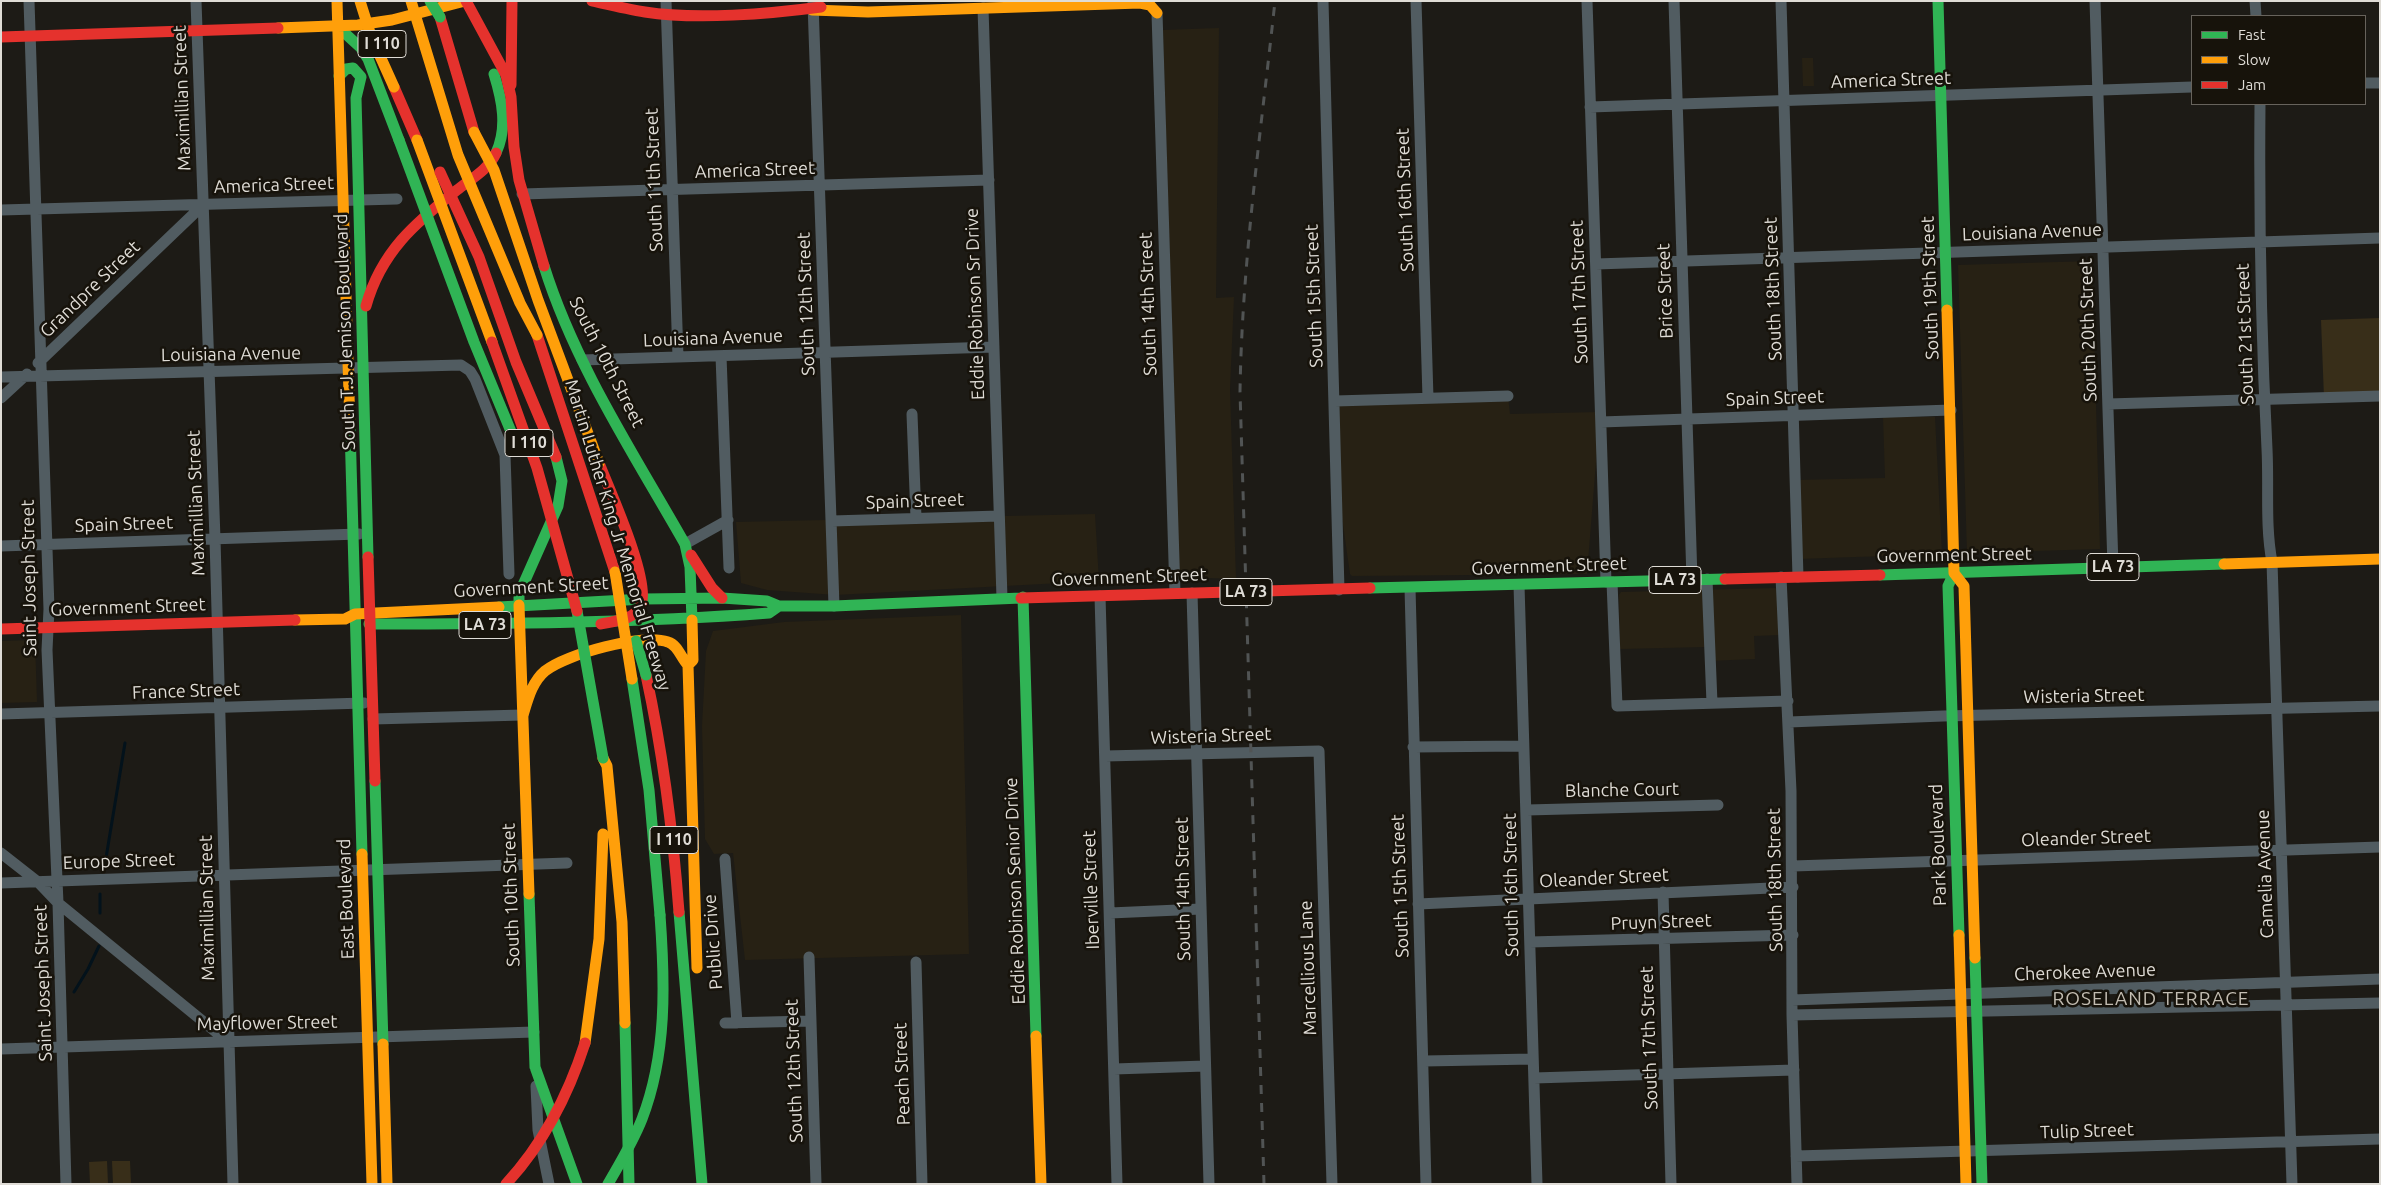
<!DOCTYPE html>
<html>
<head>
<meta charset="utf-8">
<style>
	body { margin:0 }
	#map { position:relative; width:2381px; height:1185px; overflow:hidden; background:#1d1b16; font-family:Ubuntu,sans-serif }
	canvas { display:block }
	.frame { position:absolute; inset:0; border:2px solid #dfdcd6; pointer-events:none }
	.legend { position:absolute; left:2191px; top:15px; width:175px; height:90px; box-sizing:border-box; background:#17130b; border:1px solid #67635c; margin:0; padding:6px 9px; list-style:none; font-size:15px; color:#dfdcd6 }
	.legend li { display:flex; align-items:center; gap:10px; height:25px }
	.legend b { width:25px; border:1px solid #67635c }
</style>
</head>
<body>
<div id="map">
<canvas width="2381" height="1185"></canvas>
<div class="frame"></div>
<ul class="legend">
<li><b style="height:6px;background:#30b455"></b>Fast</li>
<li><b style="height:6px;background:#ff9f0a"></b>Slow</li>
<li><b style="height:6px;background:#e5322d"></b>Jam</li>
</ul>
</div>
<script>
const g = document.querySelector('canvas').getContext('2d');
g.lineJoin = 'round';
function fillPath(path, color) {
  g.fillStyle = color;
  g.fill(path, 'evenodd');
}
function trace(path, color, width, dash) {
  g.strokeStyle = color;
  g.lineWidth = width;
  g.lineCap = dash ? 'butt' : 'round';
  g.setLineDash(dash || []);
  g.stroke(path);
}
function drawText(font, color, halo, rows, align = 'center') {
  g.font = font + ' Ubuntu,sans-serif';
  g.lineWidth = 5;
  g.setLineDash([]);
  g.textBaseline = 'middle';
  g.strokeStyle = halo;
  g.fillStyle = color;
  for (const [text, x, y, turn = 0] of rows) {
    g.save();
    g.translate(x, y);
    g.rotate((+turn || 0) * Math.PI / 180);
    g.textAlign = isNaN(turn) ? turn : align;
    if (halo) g.strokeText(text, 0, 0);
    g.fillText(text, 0, 0);
    g.restore();
  }
}
fillPath(new Path2D(`
	M1219 28 1216 298 1234 297 1230 389 1236 579 1179 577 1163 30Z
	M1802 58H1813L1814 86H1803Z
	M2092 261 2100 549 1967 553 1958 265Z
	M1508 396 1510 414 1600 412 1587 574 1352 576 1350 574 1337 482 1335 401Z
	M1883 417H1935L1942 554 1798 559 1795 480 1885 478Z
	M1095 514 1099 581 835 595 767 590 741 583 736 522Z
	M1775 588 1777 589 1781 635 1754 636 1755 659 1708 661 1706 647 1620 649 1619 595 1621 592Z
	M961 615 969 954 745 960 733 853 714 854 705 839 702 726 706 651 713 631 784 622Z
	M35 640 37 702 1 703V641Z`), '#272114');
fillPath(new Path2D(`
	M2380 318V396L2324 398 2321 320Z
	M107 1161 108 1184H90L89 1162Z
	M112 1161H130L131 1184H113Z`), '#382e19');
trace(new Path2D(`
	M105 864 125 743
	M100 894V913
	M74 992 88 969 99 946`), '#03121b', 3);
trace(new Path2D(`
	M29 1 49 609 47 650 58 903 66 1184
	M196 1 215 539 233 1184
	M666 1 678 357
	M1323 1 1339 590
	M1416 1 1428 398
	M1587 1 1606 582
	M1674 1 1692 580
	M1781 1 1798 577
	M2095 1 2113 567
	M2255 1 2256 16
	M813 3 834 606
	M983 8 1002 598
	M1157 13 1175 593
	M2365 83H2380
	M2260 104C2259 219 2261 334 2267 449 2269 487 2265 525 2272 562L2292 1184
	M1590 107 2192 87
	M522 194 989 180
	M1 210 397 199
	M1596 264 2380 238
	M721 356 729 568
	M582 360 994 347
	M38 363 203 205
	M1 377 461 365 470 371 475 379 505 455 509 574
	M1 398 27 374
	M1335 401 1508 396
	M2108 404 2380 396
	M912 414 916 518
	M1601 422 1951 410
	M832 521 999 516
	M685 544 728 520
	M1 546 359 534
	M1781 577 1791 791 1792 1015 1797 1184
	M1707 579 1712 703
	M1612 582 1617 706 1788 701
	M1519 585 1537 1184
	M1410 588 1426 1184
	M1192 593 1209 1184
	M1100 596 1117 1184
	M1 714 364 703
	M373 719 523 715
	M1789 722 1943 716 2380 706
	M1413 747 1523 746
	M1105 756 1319 751 1332 1184
	M1527 810 1718 805
	M1 853 38 882 58 903 227 1041
	M725 859 737 1023
	M1793 866 2380 847
	M1 883 567 863
	M1663 892 1671 1184
	M1418 904 1793 887
	M1110 913 1201 909
	M1530 942 1793 935
	M809 957 816 1184
	M916 962 922 1184
	M1792 1000 2380 979
	M1792 1015 2380 1003
	M725 1023 810 1021
	M1 1049 534 1032
	M1424 1061 1533 1059
	M1114 1069 1205 1066
	M1534 1078 1794 1070
	M536 1086 538 1130 549 1184
	M1796 1156 2380 1139`), '#515c61', 11);
trace(new Path2D(`
	M1938 1 1947 310
	M337 26 361 48 368 59 399 140
	M494 74C502 100 508 127 496 153
	M339 76 346 69 353 68 361 77 356 98 368 557
	M544 266C575 365 634 454 685 544L690 567 692 620
	M350 427 362 854
	M1954 573 1948 586 1959 935
	M1880 575 2224 564
	M1370 588 1725 579
	M1023 597 1036 1036
	M519 605V594L558 506 562 481 556 457
	M499 607 644 599 722 598 767 601 779 606H834L1021 598
	M369 624C503 624 636 623 769 613L779 606
	M632 679 649 790 660 915
	M375 781 383 1044
	M529 894 535 1067
	M679 912 702 1184
	M1975 958 1982 1184
	M625 1023 629 1184
	M535 1067 577 1184`), '#30b455', 11);
trace(new Path2D(`
	M337 1 350 427
	M812 10 868 12 1140 3 1150 5 1157 13
	M278 28 358 25 392 20 465 1
	M1947 310 1954 573
	M2224 564 2380 559
	M1954 573 1964 586 1975 958
	M519 605 529 894
	M295 620 345 619 355 614 499 607
	M692 620 693 660 688 665 697 968
	M523 715C528 699 532 682 545 671 566 654 643 633 668 642 678 645 681 658 688 665
	M603 758 607 766 622 922 625 1023
	M362 854 372 1184
	M1959 935 1966 1184
	M1036 1036 1041 1184
	M585 1043 599 939 603 834
	M383 1044 387 1184`), '#ff9f0a', 11);
trace(new Path2D(`
	M466 1 506 75 511 97 514 147 519 180 544 266
	M592 1C610 5 627 9 645 12 696 20 769 14 821 7
	M440 17 474 132
	M1 37 278 28
	M511 85 512 1
	M394 87 417 140
	M366 306C381 252 415 223 457 190 471 179 489 169 496 153
	M537 335 615 572
	M599 463C610 491 651 581 641 605 635 620 614 621 601 624
	M691 555 712 588 722 598
	M368 557 375 781
	M1725 579 1880 575
	M1021 598 1370 588
	M1 629 295 620
	M646 675C663 753 673 832 679 912`), '#e5322d', 11);
trace(new Path2D(`
	M1264 1184 1240 392C1242 261 1261 132 1275 1`), '#515454', 3, [9, 9]);
trace(new Path2D(`
	M430 1 440 17
	M399 140 474 342 512 434
	M577 611 603 758
	M636 641 646 675
	M608 1184C620 1163 633 1142 642 1119 667 1054 665 984 660 915`), '#30b455', 11);
trace(new Path2D(`
	M360 1 371 36 394 87
	M411 1 458 155 520 303 537 335
	M474 132 494 170 538 300 599 463
	M417 140 492 342
	M615 572 632 679`), '#ff9f0a', 11);
trace(new Path2D(`
	M440 172 479 257 516 362 556 457
	M492 342 537 468 577 611
	M506 1184C544 1143 568 1096 585 1043`), '#e5322d', 11);
for (const [x, y, w] of [
	[382,44,48],
	[529,443,48],
	[2113,567,52],
	[1675,580,52],
	[1246,592,52],
	[485,625,52],
	[674,840,48]
]) {
  const box = new Path2D();
  box.roundRect(x - w / 2, y - 13.5, w, 27, 4);
  g.fillStyle = '#17130b';
  g.fill(box);
  trace(box, '#dfdcd6', 1);
}
drawText('bold 16px', '#dfdcd6', null, [
	["I 110",382,44],
	["I 110",529,443],
	["LA 73",2113,567],
	["LA 73",1675,580],
	["LA 73",1246,592],
	["LA 73",485,625],
	["I 110",674,840]
]);
drawText('18px', '#dfdcd6', '#17130b', [
	["America Street",1891,80,-2],
	["Maximillian Street",182,98,-92],
	["America Street",755,170,-2],
	["South 11th Street",654,180,-92],
	["America Street",274,185,-2],
	["South 16th Street",1405,200,-92],
	["Louisiana Avenue",2032,232,-2],
	["South 19th Street",1930,288,-92],
	["Grandpre Street",90,289,-44],
	["South 18th Street",1773,289,-92],
	["Brice Street",1665,291,-92],
	["South 17th Street",1579,292,-92],
	["South 15th Street",1314,296,-92],
	["South 12th Street",806,304,-92],
	["Eddie Robinson Sr Drive",975,304,-92],
	["South 14th Street",1148,304,-92],
	["South 20th Street",2088,330,-92],
	["South T.J. Jemison Boulevard",345,332,-92],
	["South 21st Street",2245,334,-92],
	["Louisiana Avenue",713,338,-2],
	["Louisiana Avenue",231,354,-1],
	["South 10th Street",607,362,63],
	["Spain Street",1775,398,-2],
	["Spain Street",915,501,-2],
	["Maximillian Street",196,503,-92],
	["Spain Street",124,524,-2],
	["Martin Luther King Jr Memorial Freeway",618,535,73],
	["Government Street",1954,555,-1],
	["Government Street",1549,566,-2],
	["Government Street",1129,577,-2],
	["Saint Joseph Street",29,578,-91],
	["Government Street",531,587,-3],
	["Government Street",128,607,-2],
	["France Street",186,691,-2],
	["Wisteria Street",2084,696,-1],
	["Wisteria Street",1211,736,-2],
	["Blanche Court",1622,790,-1],
	["Oleander Street",2086,838,-2],
	["Park Boulevard",1938,845,-92],
	["Europe Street",119,861,-2],
	["Camelia Avenue",2265,874,-92],
	["Oleander Street",1604,878,-3],
	["South 18th Street",1775,880,-91],
	["South 16th Street",1511,885,-91],
	["South 15th Street",1400,886,-92],
	["South 14th Street",1183,889,-91],
	["Iberville Street",1091,890,-92],
	["Eddie Robinson Senior Drive",1015,891,-92],
	["South 10th Street",511,895,-92],
	["East Boulevard",346,899,-92],
	["Maximillian Street",207,908,-91],
	["Pruyn Street",1661,922,-2],
	["Public Drive",713,942,-94],
	["Marcellious Lane",1308,968,-92],
	["Cherokee Avenue",2085,972,-2],
	["Saint Joseph Street",43,983,-92],
	["Mayflower Street",267,1023,-1],
	["South 17th Street",1649,1038,-92],
	["South 12th Street",794,1071,-92],
	["Peach Street",902,1074,-92],
	["Tulip Street",2087,1131,-2]
]);
g.letterSpacing = '1px';
drawText('19px', '#c3bdb2', '#17130b', [
	["ROSELAND TERRACE",2151,999]
]);
g.letterSpacing = '0px';
</script>
</body>
</html>
